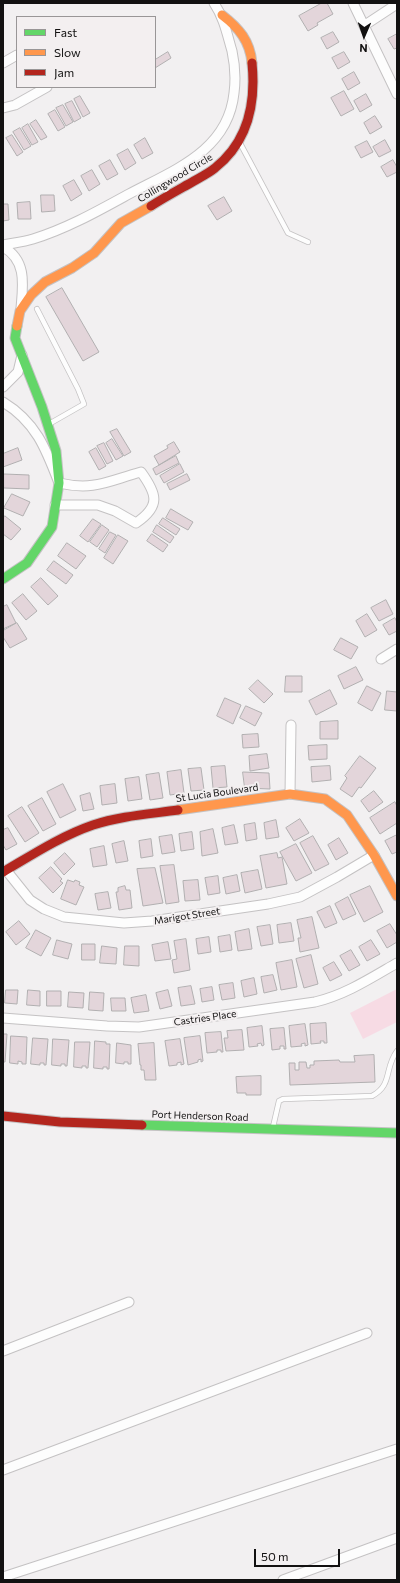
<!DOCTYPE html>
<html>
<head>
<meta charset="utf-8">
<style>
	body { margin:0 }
	#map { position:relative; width:400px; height:1583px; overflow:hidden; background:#f2f0f1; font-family:Commissioner,sans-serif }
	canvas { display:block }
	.frame { position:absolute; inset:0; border:4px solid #121111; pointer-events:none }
	.legend { position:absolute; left:16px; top:16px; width:140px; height:72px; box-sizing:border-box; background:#f3eff0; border:1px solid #999697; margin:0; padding:5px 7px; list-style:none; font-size:12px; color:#121111 }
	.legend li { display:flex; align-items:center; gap:8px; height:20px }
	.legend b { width:20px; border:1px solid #999697 }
	.north { position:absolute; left:344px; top:16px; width:40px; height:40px; -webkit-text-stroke:3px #f3eff0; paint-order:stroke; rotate:182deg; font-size:11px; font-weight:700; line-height:16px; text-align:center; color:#121111 }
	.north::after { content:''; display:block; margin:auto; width:14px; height:18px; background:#121111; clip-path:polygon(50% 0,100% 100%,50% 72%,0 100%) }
	.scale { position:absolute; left:254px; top:1549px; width:86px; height:18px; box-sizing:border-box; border:2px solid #121111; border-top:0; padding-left:5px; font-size:12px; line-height:14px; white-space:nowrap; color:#121111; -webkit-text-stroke:3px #f3eff0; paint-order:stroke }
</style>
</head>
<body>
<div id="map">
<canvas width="400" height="1583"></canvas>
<div class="frame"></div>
<ul class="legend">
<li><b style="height:5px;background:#63d668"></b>Fast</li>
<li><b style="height:5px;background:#ff974d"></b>Slow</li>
<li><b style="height:5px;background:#b3261e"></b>Jam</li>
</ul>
<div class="north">N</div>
<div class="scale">50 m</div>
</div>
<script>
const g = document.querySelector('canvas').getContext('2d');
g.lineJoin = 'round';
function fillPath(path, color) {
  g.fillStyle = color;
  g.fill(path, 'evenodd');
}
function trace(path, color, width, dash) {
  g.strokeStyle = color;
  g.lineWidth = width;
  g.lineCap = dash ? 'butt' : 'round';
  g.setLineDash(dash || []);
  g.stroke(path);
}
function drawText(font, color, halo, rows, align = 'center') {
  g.font = font + ' Commissioner,sans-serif';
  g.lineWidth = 4;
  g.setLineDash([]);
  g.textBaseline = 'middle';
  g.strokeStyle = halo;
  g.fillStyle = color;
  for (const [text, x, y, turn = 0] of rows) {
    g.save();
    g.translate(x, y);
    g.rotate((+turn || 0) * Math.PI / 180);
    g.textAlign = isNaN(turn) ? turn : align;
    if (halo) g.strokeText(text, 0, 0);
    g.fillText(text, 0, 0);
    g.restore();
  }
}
fillPath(new Path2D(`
	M397 989V1022L363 1039 350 1013Z`), '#f7dbe4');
const building = new Path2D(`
	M322 3H327L333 14 317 23 318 25 308 31 299 16Z
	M333 32 339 42 327 49 321 38Z
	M397 34V48L394 49 388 39Z
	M168 52 171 58 155 68V60Z
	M344 52 350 62 338 69 332 58Z
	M354 72 360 83 348 90 342 79Z
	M344 91 354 109 341 116 331 98Z
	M366 94 372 105 360 112 354 101Z
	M80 96 90 113 83 117 74 99Z
	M72 101 81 118 74 122 65 104Z
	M63 105 73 122 66 126 56 108Z
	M55 110 65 127 58 131 48 114Z
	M375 116 382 127 370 134 364 123Z
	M36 120 47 137 41 140 30 124Z
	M28 124 38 142 32 145 22 128Z
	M20 128 31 146 24 150 13 132Z
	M12 135 23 152 17 156 6 138Z
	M145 138 153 153 142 159 134 145Z
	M385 140 391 151 379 157 373 147Z
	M367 141 373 152 361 158 355 147Z
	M128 149 136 163 125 170 117 155Z
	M110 160 118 174 107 180 99 166Z
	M393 160 397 167V172L387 177 381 167Z
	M92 170 100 184 89 191 81 176Z
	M74 180 82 194 71 201 63 186Z
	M41 195H54L55 211 42 212Z
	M224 197 232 211 217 220 208 206Z
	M30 202 31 219H18L17 203Z
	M3 204H8L9 220 3 221Z
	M62 288 99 352 83 361 46 297Z
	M117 429 131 452 124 456 110 432Z
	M112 439 123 456 116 460 106 443Z
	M174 442 180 452 159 465 154 456 168 448 167 446Z
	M104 443 113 461 107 464 97 446Z
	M18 448 22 460 3 467V454Z
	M96 448 106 466 99 470 89 452Z
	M176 456 179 463 156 475 153 469Z
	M180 464 184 472 164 483 160 476Z
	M4 474 29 475V489L4 488Z
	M187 474 190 480 170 490 167 484Z
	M12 494 30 502 23 516 4 508Z
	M171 509 193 522 188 530 166 518Z
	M5 516 21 529 11 540 3 534V519Z
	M163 518 180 529 176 535 159 524Z
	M93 519 101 524 88 542 80 536Z
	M102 525 109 530 97 547 90 542Z
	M157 525 174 537 170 543 153 532Z
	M110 532 116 535 105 553 99 549Z
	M152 534 168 545 163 552 147 541Z
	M118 535 128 541 113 564 104 558Z
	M67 543 86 556 76 569 58 556Z
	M54 561 73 575 66 584 47 570Z
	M41 578 58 596 48 605 31 587Z
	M23 594 37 611 26 620 12 603Z
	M386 600 393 614 379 621 371 608Z
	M7 605 16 623 3 629V607Z
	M367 614 377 630 365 637 356 621Z
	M395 618 397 622V631L389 635 383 625Z
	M17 623 27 639 10 648 3 637V631Z
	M341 638 358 647 351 659 334 650Z
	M356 667 363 680 344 689 338 676Z
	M286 676H302V692H285Z
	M258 680 273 694 264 703 249 689Z
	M367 686 381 693 372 711 358 703Z
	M330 690 337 704 316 715 309 701Z
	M387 691 397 692V711L385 710Z
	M225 698 241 705 233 724 217 716Z
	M246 706 262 713 255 726 240 718Z
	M338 721V739H320V722Z
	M258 734 259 747 243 748 242 735Z
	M327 745V759L309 760 308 746Z
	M267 754 269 768 250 771 249 756Z
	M360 756 376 768 361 788 359 787 352 797 340 789 347 778 345 776Z
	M225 766 227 787 213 788 211 767Z
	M330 766 331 780 312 782 311 767Z
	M201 768 204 790 191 791 188 769Z
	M181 770 184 793 170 795 167 772Z
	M243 772 269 773 270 789 245 788Z
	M159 773 163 798 150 800 146 775Z
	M139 777 142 799 128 801 125 779Z
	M63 784 76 810 60 818 47 792Z
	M115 784 117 803 102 805 100 786Z
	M374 791 383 802 369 812 361 801Z
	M90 793 94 809 83 811 80 796Z
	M42 798 56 824 43 831 28 806Z
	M395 802 397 806V823L380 834 370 818Z
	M22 807 39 833 25 842 8 816Z
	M300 819 309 833 294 841 286 828Z
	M276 820 279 837 266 839 264 823Z
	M255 823 257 839 246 841 244 825Z
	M234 825 238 843 225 845 222 828Z
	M8 828 17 844 6 850 3 845V830Z
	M213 829 218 853 202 856 200 832Z
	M192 832 194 849 181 851 179 834Z
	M172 835 175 852 162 854 159 837Z
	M397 835V852L392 854 385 841Z
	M313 836 329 864 315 871 300 843Z
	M339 838 348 853 336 860 328 845Z
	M151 839 153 856 141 858 139 841Z
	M124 841 128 861 116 863 112 844Z
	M296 844 312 873 296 881 280 852Z
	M104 846 107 865 93 867 90 849Z
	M65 853 75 864 64 875 54 863Z
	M277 853 278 858 282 857 287 884 266 888 260 856Z
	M174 865 179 902 166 904 160 866Z
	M51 867 62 879 60 881 63 883 53 893 39 878Z
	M155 868 163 903 143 906 137 869Z
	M258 870 262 889 245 893 241 873Z
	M237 875 240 891 226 894 223 878Z
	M218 876 220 893 208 895 205 878Z
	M68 880 74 882 75 880 80 882 79 885 84 887 76 905 61 899Z
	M198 880 200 900 185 901 183 881Z
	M125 886 126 890H130L132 908 119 910 116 892H118V888Z
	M370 886 383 912 364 922 350 895Z
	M108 892 111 908 98 910 95 894Z
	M348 897 356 914 343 920 335 904Z
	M330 906 337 923 325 928 317 912Z
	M312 917 319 948 300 952 298 938H301L297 920Z
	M19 921 30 934 16 945 6 932Z
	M291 923 294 941 279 943 277 925Z
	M390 924 397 935V942L387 948 377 931Z
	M270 925 273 944 261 946 257 927Z
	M249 929 252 949 238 951 235 932Z
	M36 930 51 938 41 956 26 948Z
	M230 935 232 950 220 952 218 937Z
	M209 937 211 952 198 954 196 939Z
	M186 939 190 970 174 973 172 960 177 959 174 941Z
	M57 940 72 944 68 959 53 955Z
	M371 940 380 954 367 961 359 947Z
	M168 942 171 959 155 961 152 945Z
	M82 944H95V960H82Z
	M102 946 117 948 116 964 100 963Z
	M125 946H139V966L124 965Z
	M351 950 360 965 349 971 340 956Z
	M311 955 318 984 304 988 296 959Z
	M292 960 297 987 281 990 276 963Z
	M334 962 342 975 330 981 323 968Z
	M273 975 277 990 264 993 261 977Z
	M254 978 257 994 244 997 241 981Z
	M233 983 235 998 222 1000 219 985Z
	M191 986 195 1004 181 1006 178 988Z
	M212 987 214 1000 202 1002 200 989Z
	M6 990H18L17 1004 5 1003Z
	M28 990 40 991V1006L27 1005Z
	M168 990 172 1006 160 1009 156 993Z
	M47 991H61V1006H47Z
	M69 992 84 993 83 1008 68 1007Z
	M90 992 104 993 103 1011 89 1010Z
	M146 995 149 1011 134 1013 131 998Z
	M111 998H125L126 1011H112Z
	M326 1023 327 1043H324V1041H320L321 1043 311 1044 310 1024Z
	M305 1024 308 1045 305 1046V1043L301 1044 302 1046 291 1047 289 1026Z
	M262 1026 264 1045 262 1046 261 1043 257 1044 258 1046 249 1047 247 1028Z
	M284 1028 286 1049H284V1046H280V1049L272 1050 270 1029Z
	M242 1030 244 1050 226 1051 224 1038H228L227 1031Z
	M221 1032 223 1052H221V1050H217V1052L207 1053 205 1033Z
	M3 1034H7L5 1062H3Z
	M11 1036 27 1037 26 1064H22V1062L18 1061V1064L10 1063Z
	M200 1036 203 1061 201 1062V1059L198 1060V1062L188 1065 184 1038Z
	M33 1038 48 1039 46 1065H44V1063H40V1065L31 1064Z
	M53 1039 69 1040 67 1066H65V1064H61V1066L52 1065Z
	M180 1039 184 1064 181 1065V1062L177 1063V1065L169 1066 165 1041Z
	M95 1041 106 1042V1044H110L109 1069H107V1067H103V1069L94 1068Z
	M75 1042H90L88 1068H86V1066H82V1068L74 1067Z
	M117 1043 131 1045V1064H128V1062H124V1064L116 1063Z
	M154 1043 156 1080H145L144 1070H141V1065H140L138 1044Z
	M374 1055 375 1082 290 1085 289 1063H295V1070H299V1062H306L307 1068H310V1065H314V1061L339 1060 340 1062H355L354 1056Z
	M261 1076V1095H246V1093H237L236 1077Z`);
fillPath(building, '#e3d5da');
trace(building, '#b1afb0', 1);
const lane = new Path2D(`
	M240 143 288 233 308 242
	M37 309 78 389 84 404 49 424
	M273 1127 279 1101 283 1099 372 1096C393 1085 384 1068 397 1051`);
const street = new Path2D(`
	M353 3 397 94
	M365 25 397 4
	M3 63 17 55
	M3 108 15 105 47 87
	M3 245C13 243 23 242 33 239 66 229 98 211 129 194 174 170 228 151 234 93 236 78 235 65 232 51 227 34 224 18 214 3
	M3 247C27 260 23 285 21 308
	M3 387 18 372 22 355
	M3 402C36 422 46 449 59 483 94 491 108 481 141 472 157 494 161 506 136 523L115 511 98 505H55
	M381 659 397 649
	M290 794 291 725
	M6 870 30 900 44 909 64 917 124 923 152 921 268 904 300 897 337 877 374 855
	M3 1018 107 1026 139 1027 315 1002C345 995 371 978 397 963
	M3 1351 129 1302
	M3 1470 367 1333
	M3 1577 397 1449
	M283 1580 397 1538`);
const fast = new Path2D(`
	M3 579 27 563 52 527 59 483 56 451 42 407 15 338 17 326
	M142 1125 397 1133`);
const slow = new Path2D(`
	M222 15C239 28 250 41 252 63
	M17 326 20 311 31 295 45 282 72 268 94 253 121 223 151 206
	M178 810 290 794 325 799 347 815 374 855 397 896`);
const jam = new Path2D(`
	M151 206C165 197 180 189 194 181 201 177 209 173 215 168 248 142 256 103 252 63
	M3 872C32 855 61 836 93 825 120 816 150 814 178 810
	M3 1116 60 1122 142 1125`);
trace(lane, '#c4c2c3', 6);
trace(street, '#c4c2c3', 11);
trace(fast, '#c4c2c3', 11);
trace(slow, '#c4c2c3', 11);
trace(jam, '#c4c2c3', 11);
trace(lane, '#fdfdfd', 4.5);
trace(street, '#fdfdfd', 9);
trace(fast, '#63d668', 9);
trace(slow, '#ff974d', 9);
trace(jam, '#b3261e', 9);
drawText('10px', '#121111', '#f3eff0', [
	["Collingwood Circle",175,178,-31],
	["St Lucia Boulevard",217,793,-8],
	["Marigot Street",187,916,-9],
	["Castries Place",205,1018,-8],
	["Port Henderson Road",200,1116,2]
]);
</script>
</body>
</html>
